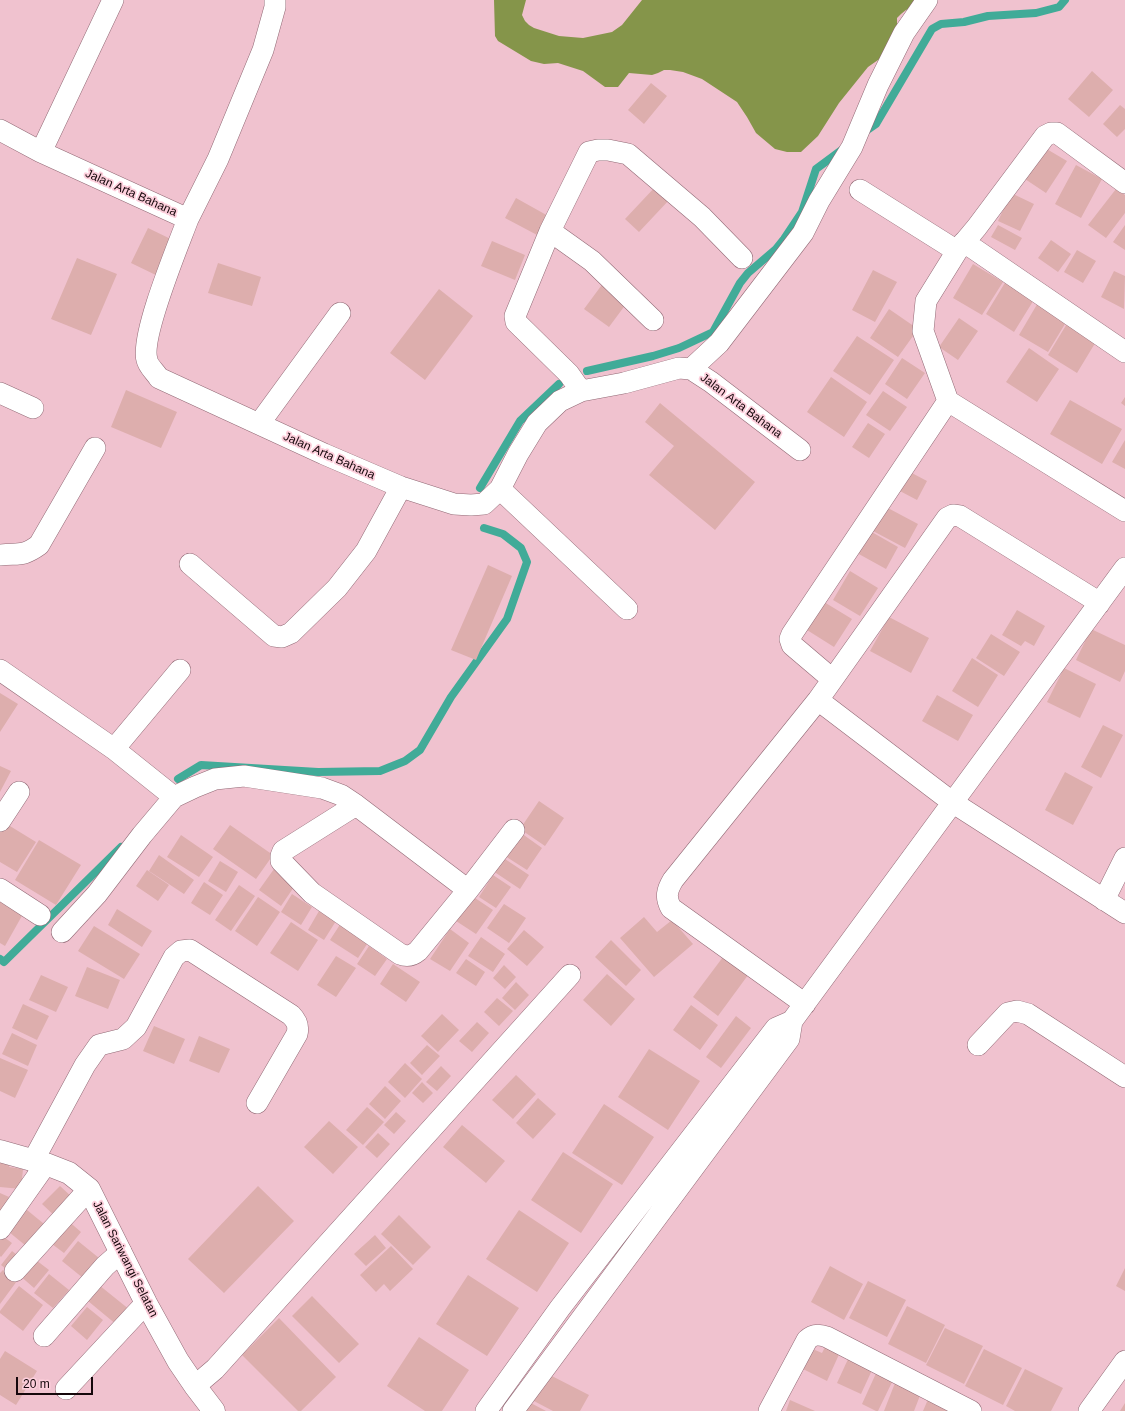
<!DOCTYPE html>
<html>
<head>
<meta charset="utf-8">
<style>
	body { margin:0 }
	#map { position:relative; width:1125px; height:1411px; overflow:hidden; background:#f0c2cf; font-family:Helvetica,sans-serif }
	canvas { display:block }
	.scale { position:absolute; left:16px; top:1377px; width:77px; height:18px; box-sizing:border-box; border:2px solid #15070b; border-top:0; padding-left:5px; font-size:12px; line-height:14px; white-space:nowrap; color:#15070b; -webkit-text-stroke:3px #fdcfdc; paint-order:stroke }
</style>
</head>
<body>
<div id="map">
<canvas width="1125" height="1411"></canvas>
<div class="scale">20 m</div>
</div>
<script>
const g = document.querySelector('canvas').getContext('2d');
g.lineJoin = 'round';
function fillPath(path, color) {
  g.fillStyle = color;
  g.fill(path, 'evenodd');
}
function trace(path, color, width, dash) {
  g.strokeStyle = color;
  g.lineWidth = width;
  g.lineCap = dash ? 'butt' : 'round';
  g.setLineDash(dash || []);
  g.stroke(path);
}
function drawText(font, color, halo, rows, align = 'center') {
  g.font = font + ' Helvetica,sans-serif';
  g.lineWidth = 3.5;
  g.setLineDash([]);
  g.textBaseline = 'middle';
  g.strokeStyle = halo;
  g.fillStyle = color;
  for (const [text, x, y, turn = 0] of rows) {
    g.save();
    g.translate(x, y);
    g.rotate((+turn || 0) * Math.PI / 180);
    g.textAlign = isNaN(turn) ? turn : align;
    if (halo) g.strokeText(text, 0, 0);
    g.fillText(text, 0, 0);
    g.restore();
  }
}
fillPath(new Path2D(`
	M494 0H526L522 15 525 21 529 25 534 28 559 36 583 38 612 32 622 25 642 0H926L923 4 906 10 901 14 897 18V30L888 53 868 67 839 103 818 136 801 152H787L775 149 756 133 747 117 737 102 702 79 683 72 670 70H664L658 73 652 75 629 73 618 87H605L583 71 558 63 544 64 531 61 498 41 495 36Z`), '#85954a');
trace(new Path2D(`
	M863 133 876 124 932 29 941 24 964 22 988 16 1036 13 1059 7 1065 0
	M587 371 653 356 679 348 713 332 740 283 748 273 776 249 784 239 802 212 816 169 843 149
	M480 488 520 421 559 384
	M178 779 201 765 318 772 380 771 405 761 420 750 451 697 507 619 527 562 521 548 503 534 484 528
	M0 959 4 962 121 847`), '#41ab98', 8);
fillPath(new Path2D(`
	M1092 71 1113 90 1089 117 1068 99Z
	M651 83 667 96 644 124 628 110Z
	M1120 105 1125 109V129L1117 137 1103 124Z
	M1045 148 1067 161 1046 193 1025 179Z
	M1076 165 1102 179 1081 218 1055 204Z
	M656 186 670 199 639 232 625 219Z
	M1116 189 1125 195V213L1106 238 1088 225Z
	M1011 193 1034 204 1020 231 998 221Z
	M516 198 550 217 539 236 505 218Z
	M998 225 1022 238 1015 250 991 237Z
	M1125 225V250L1113 242Z
	M148 228 179 243 162 278 131 263Z
	M1051 240 1071 254 1058 272 1038 258Z
	M492 241 525 255 515 280 481 266Z
	M1077 250 1096 261 1083 283 1064 272Z
	M77 258 117 274 91 335 51 319Z
	M218 263 261 277 252 306 208 293Z
	M973 264 1003 282 982 315 953 298Z
	M873 270 897 282 875 322 852 310Z
	M1114 271 1125 276 1124 309 1101 297Z
	M1006 281 1035 298 1014 332 986 314Z
	M604 282 629 300 609 327 584 309Z
	M439 289 473 316 425 380 390 353Z
	M1039 301 1068 319 1048 352 1019 335Z
	M889 309 918 329 898 357 870 338Z
	M959 318 978 331 958 360 939 347Z
	M1068 322 1097 340 1077 373 1048 355Z
	M857 336 894 360 870 395 833 371Z
	M1029 348 1059 369 1037 402 1006 382Z
	M902 358 925 373 907 399 885 384Z
	M831 377 867 402 844 437 807 412Z
	M126 390 177 412 161 448 111 427Z
	M883 391 907 407 890 431 866 415Z
	M1125 397V406L1121 403Z
	M1070 400 1122 429 1102 464 1050 434Z
	M660 403 755 482 715 530 649 475 674 446 645 422Z
	M868 423 885 434 869 458 852 447Z
	M1125 440V469L1112 462Z
	M908 471 927 481 917 500 898 490Z
	M886 507 918 524 905 548 873 531Z
	M870 531 898 547 886 569 857 553Z
	M488 565 512 576 476 660 451 650Z
	M850 571 878 588 860 616 833 600Z
	M824 602 852 619 834 647 807 630Z
	M1017 610 1045 626 1034 646 1025 641 1021 646 1002 635Z
	M889 617 929 638 911 673 870 651Z
	M1091 629 1125 645V671L1120 682 1076 660Z
	M991 634 1020 652 1004 676 976 658Z
	M972 658 998 675 978 707 952 691Z
	M1064 668 1096 684 1080 718 1047 702Z
	M0 693 18 704 0 732Z
	M937 695 973 715 958 741 922 721Z
	M1103 725 1123 735 1101 778 1081 767Z
	M0 766 11 771 0 792Z
	M1065 772 1093 787 1073 825 1045 810Z
	M539 801 564 818 545 846 520 829Z
	M5 823 36 842 17 872 0 862V832Z
	M230 825 273 855 256 879 213 849Z
	M521 833 542 848 527 870 505 856Z
	M181 835 213 857 199 877 167 857Z
	M39 840 81 865 56 905 15 880Z
	M159 855 194 880 184 894 149 871Z
	M502 857 529 875 520 889 493 871Z
	M220 861 238 872 226 892 208 881Z
	M274 869 296 884 281 906 259 890Z
	M147 870 169 885 158 901 136 886Z
	M493 875 511 887 496 908 479 897Z
	M204 882 223 895 210 915 191 903Z
	M239 885 255 896 231 931 215 920Z
	M292 894 312 907 301 925 281 912Z
	M469 894 493 910 476 934 453 919Z
	M258 897 280 912 257 946 235 931Z
	M0 901 23 914 5 946 0 943Z
	M504 904 526 918 509 943 487 928Z
	M117 909 152 931 142 947 108 925Z
	M319 911 336 921 324 940 308 930Z
	M644 917 657 932 672 920 693 944 654 977 620 938Z
	M291 922 318 940 298 971 270 953Z
	M341 923 369 941 358 958 330 940Z
	M94 926 140 954 124 979 78 951Z
	M450 929 469 943 450 971 430 959Z
	M524 930 544 947 527 966 507 949Z
	M481 937 505 954 493 972 468 956Z
	M611 940 641 970 626 986 595 957Z
	M369 946 387 959 375 976 357 964Z
	M726 953 751 971 718 1016 693 997Z
	M336 956 356 968 336 997 317 985Z
	M466 959 485 972 476 986 456 973Z
	M393 964 420 982 406 1002 380 984Z
	M504 965 516 977 505 989 493 978Z
	M87 967 120 980 108 1009 75 996Z
	M607 974 635 999 611 1026 583 1000Z
	M41 975 68 987 56 1012 29 1000Z
	M516 982 529 995 515 1010 502 998Z
	M497 998 513 1011 499 1026 484 1012Z
	M23 1004 49 1016 37 1040 12 1028Z
	M691 1005 718 1025 700 1050 673 1030Z
	M442 1014 459 1030 438 1052 421 1036Z
	M736 1016 751 1028 721 1068 706 1057Z
	M477 1022 489 1033 472 1052 459 1041Z
	M154 1026 185 1039 174 1064 143 1051Z
	M12 1033 37 1045 28 1066 2 1054Z
	M199 1036 230 1049 219 1073 189 1061Z
	M427 1045 440 1056 422 1075 410 1063Z
	M649 1049 700 1081 668 1130 618 1097Z
	M0 1058 28 1070 15 1098 0 1091Z
	M405 1063 422 1079 405 1098 388 1082Z
	M441 1066 451 1076 437 1091 426 1082Z
	M516 1075 536 1094 513 1119 492 1100Z
	M422 1082 433 1093 423 1103 412 1093Z
	M385 1086 401 1101 385 1119 369 1104Z
	M538 1098 556 1114 533 1139 516 1123Z
	M604 1104 654 1137 622 1185 572 1153Z
	M367 1107 384 1122 363 1145 346 1130Z
	M396 1112 406 1121 394 1134 384 1125Z
	M329 1121 358 1147 333 1174 304 1147Z
	M462 1125 505 1161 486 1183 443 1147Z
	M378 1133 390 1144 377 1158 365 1147Z
	M563 1152 613 1184 581 1233 531 1200Z
	M0 1162H10L9 1167 23 1169 21 1189 0 1187Z
	M60 1186 74 1199 57 1218 42 1204Z
	M258 1186 294 1221 224 1293 188 1259Z
	M0 1193 9 1197 0 1218Z
	M27 1210 49 1228 31 1250 9 1232Z
	M519 1210 569 1243 537 1292 486 1259Z
	M399 1215 431 1247 413 1265 381 1234Z
	M66 1219 81 1232 64 1253 48 1241Z
	M0 1234 12 1243 1 1257 0 1256Z
	M375 1235 386 1248 366 1266 354 1254Z
	M78 1241 99 1258 83 1278 62 1261Z
	M391 1246 413 1269 390 1291 384 1284 376 1292 360 1275Z
	M12 1251 21 1258 10 1272 1 1265Z
	M32 1257 49 1270 34 1288 18 1274Z
	M830 1266 863 1284 844 1320 811 1302Z
	M1125 1268V1291L1116 1286Z
	M3 1270 17 1281 0 1304V1273Z
	M49 1274 69 1290 53 1308 34 1293Z
	M468 1275 519 1308 487 1356 436 1324Z
	M94 1281 130 1310 117 1325 82 1296Z
	M868 1281 906 1300 887 1337 849 1318Z
	M19 1286 43 1305 23 1331 0 1313V1311Z
	M312 1296 359 1344 339 1363 292 1316Z
	M907 1306 945 1325 926 1363 888 1344Z
	M87 1307 103 1320 87 1340 71 1326Z
	M279 1318 336 1377 301 1411H298L242 1355Z
	M945 1328 983 1346 964 1384 926 1365Z
	M419 1337 469 1370 442 1411H425L387 1386Z
	M827 1343 841 1350 827 1381 799 1367 808 1347 822 1353Z
	M984 1349 1022 1368 1003 1405 965 1386Z
	M5 1351 37 1371 16 1405 0 1395V1359Z
	M849 1357 873 1368 861 1394 837 1383Z
	M878 1369 895 1376 878 1411H876L862 1404Z
	M1025 1369 1063 1388 1051 1411H1015L1006 1406Z
	M546 1373 589 1395 580 1411H553L532 1400Z
	M895 1383 921 1393 914 1411H884Z
	M929 1397 964 1411H923Z
	M790 1400 815 1411H786Z
	M527 1401 546 1411H522Z
	M1125 1403V1411H1120Z`), '#ddaead');
const street = new Path2D(`
	M0 130 41 152 188 219C178 246 140 336 147 360 148 366 156 373 159 378L324 454 401 487 454 504 471 505 484 504 500 489 518 454 537 423 560 401 581 391 624 383 679 368 691 369 711 382 800 450
	M41 152 113 0
	M860 190 957 251 926 301 923 331 948 401 1125 511
	M188 219 218 159 263 50 275 7V0
	M550 231 592 261 653 320
	M964 242 1125 352
	M957 251 977 227 1045 136 1051 133H1057L1125 183
	M691 369 719 343 803 233 819 201 852 147 878 85 904 33 927 0
	M581 391 569 374 516 322 515 316 550 231 589 152 598 150H608L628 154 702 217 742 258
	M0 393 33 408
	M259 424 340 313
	M500 489 627 609
	M0 555C20 553 22 557 39 545L95 448
	M190 564 274 636 282 637 291 633 337 588 366 551 401 487
	M0 670 114 749 174 797
	M832 679 792 645 790 639 792 634 948 401
	M818 700 952 802 1125 913
	M114 749 180 670
	M0 821 19 792
	M0 889 40 915
	M468 890 514 830
	M1104 900 1125 858
	M62 932 97 894 142 835 174 797 195 787 215 779 244 776 322 788 341 795 356 805 468 890 418 951C412 956 407 957 400 954L312 893 281 861V856L283 851 356 805
	M805 1004 671 908C665 897 667 890 673 880L818 700 947 518 953 515 960 516 1092 598 1099 604
	M978 1045 1008 1013 1017 1011 1028 1014 1125 1077
	M33 1161 85 1065 99 1045 123 1039 136 1027 174 957 181 951 190 950 291 1015C297 1021 299 1026 297 1034L257 1103
	M0 1229 46 1164
	M15 1271 89 1189
	M44 1336 105 1266 121 1252
	M195 1386 215 1369 570 975
	M66 1389 146 1303
	M486 1411 560 1308 776 1028 792 1021
	M513 1411 789 1039 792 1021 1125 568
	M769 1411 807 1340C813 1334 819 1334 827 1337L971 1411
	M1089 1411 1125 1361`);
const secondary = new Path2D(`
	M0 1151 46 1164 69 1173 89 1189 146 1303 178 1361 195 1386 214 1411`);
trace(street, '#916975', 22);
trace(secondary, '#916975', 23);
trace(street, '#fff', 21);
trace(secondary, '#fff', 22);
drawText('12px', '#15070b', '#fdcfdc', [
	["Jalan Arta Bahana",131,193,24],
	["Jalan Arta Bahana",741,406,37],
	["Jalan Arta Bahana",329,456,24],
	["Jalan Sariwangi Selatan",125,1259,63]
]);
</script>
</body>
</html>
